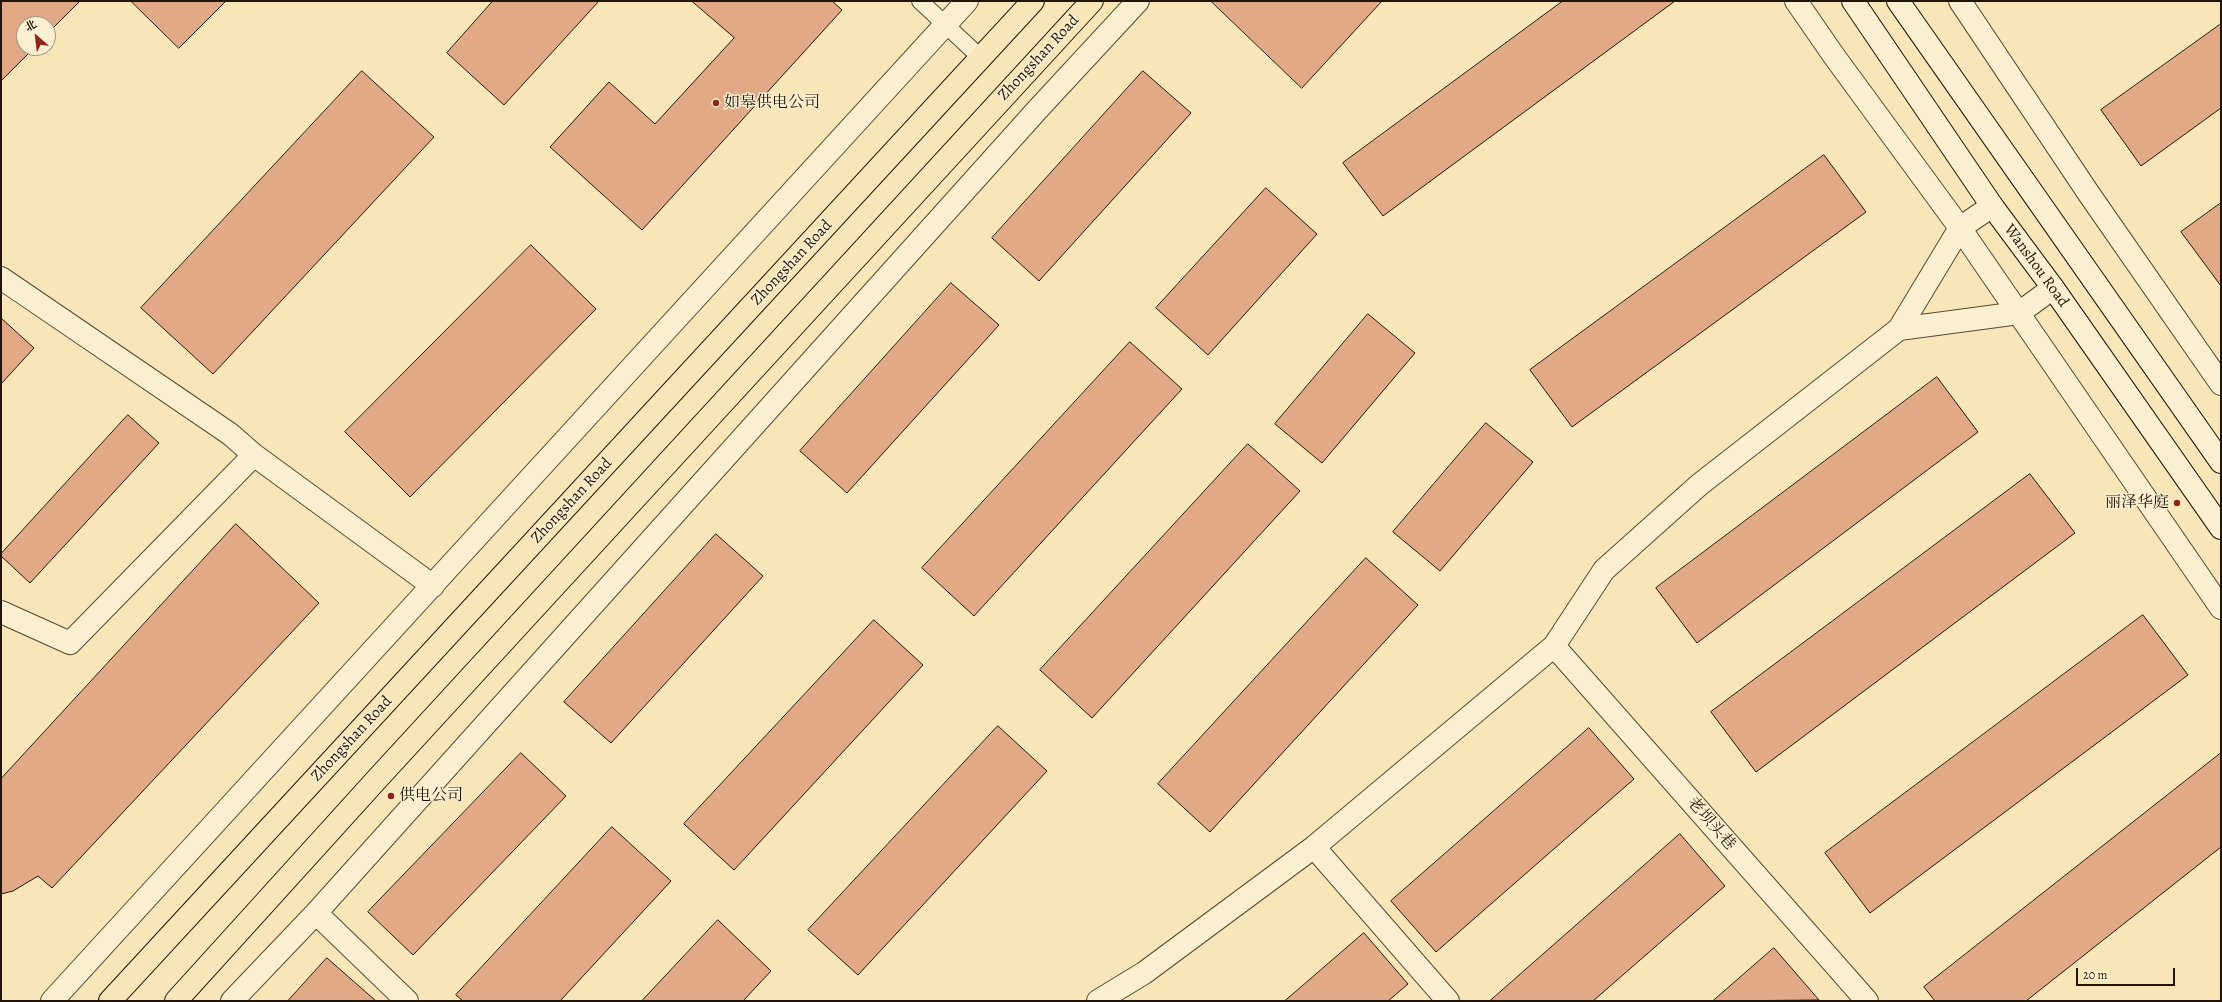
<!DOCTYPE html>
<html>
<head>
<meta charset="utf-8">
<style>
	body { margin:0 }
	#map { position:relative; width:2222px; height:1002px; overflow:hidden; background:#f8e6b8; font-family:Alegreya,"Noto Serif SC",serif }
	canvas { display:block }
	.frame { position:absolute; inset:0; border:2px solid #211509; pointer-events:none }
	.north { position:absolute; left:16px; top:16px; width:40px; height:40px; box-sizing:border-box; background:#faefd1; border:1px solid #a39881; border-radius:50%; rotate:332deg; font-size:11px; font-weight:700; line-height:16px; text-align:center; color:#211509 }
	.north::after { content:''; display:block; margin:auto; width:14px; height:18px; background:#8f2418; clip-path:polygon(50% 0,100% 100%,50% 72%,0 100%) }
	.scale { position:absolute; left:2076px; top:968px; width:99px; height:18px; box-sizing:border-box; border:2px solid #211509; border-top:0; padding-left:5px; font-size:12px; line-height:14px; white-space:nowrap; color:#211509; -webkit-text-stroke:3px #faefd1; paint-order:stroke }
</style>
</head>
<body>
<div id="map">
<canvas width="2222" height="1002"></canvas>
<div class="frame"></div>
<div class="north">北</div>
<div class="scale">20 m</div>
</div>
<script>
const g = document.querySelector('canvas').getContext('2d');
g.lineJoin = 'round';
function fillPath(path, color) {
  g.fillStyle = color;
  g.fill(path, 'evenodd');
}
function trace(path, color, width, dash) {
  g.strokeStyle = color;
  g.lineWidth = width;
  g.lineCap = dash ? 'butt' : 'round';
  g.setLineDash(dash || []);
  g.stroke(path);
}
function drawText(font, color, halo, rows, align = 'center') {
  g.font = font + ' Alegreya,"Noto Serif SC",serif';
  g.lineWidth = 3;
  g.setLineDash([]);
  g.textBaseline = 'middle';
  g.strokeStyle = halo;
  g.fillStyle = color;
  for (const [text, x, y, turn = 0] of rows) {
    g.save();
    g.translate(x, y);
    g.rotate((+turn || 0) * Math.PI / 180);
    g.textAlign = isNaN(turn) ? turn : align;
    if (halo) g.strokeText(text, 0, 0);
    g.fillText(text, 0, 0);
    g.restore();
  }
}
const building = new Path2D(`
	M1 1H80L48 33V24H24V48H34L1 81Z
	M131 1H226L179 48Z
	M493 1H599L504 105 447 53Z
	M692 1H832L842 10 642 230 550 147 609 82 655 124 734 38Z
	M1211 1H1382L1302 88Z
	M1563 1H1675L1383 216 1343 163Z
	M2221 24V108L2141 166 2101 110Z
	M362 71 434 137 213 374 141 308Z
	M1143 71 1191 113 1039 281 992 238Z
	M1824 155 1866 212 1572 427 1530 370Z
	M1266 188 1317 234 1208 355 1156 308Z
	M2221 203V286L2181 232Z
	M531 245 596 309 410 497 345 432Z
	M951 283 999 325 847 493 800 451Z
	M1368 314 1415 353 1322 463 1275 424Z
	M1 318 34 348 1 384Z
	M1130 342 1182 389 974 616 922 568Z
	M1937 377 1978 432 1697 643 1656 588Z
	M128 415 159 443 30 583 1 556V554Z
	M1486 423 1533 462 1440 571 1393 532Z
	M1248 444 1300 491 1092 718 1040 670Z
	M2030 474 2075 533 1756 772 1711 712Z
	M236 524 319 603 52 888 38 876 13 891 1 894V779Z
	M716 534 763 576 611 743 564 702Z
	M1366 558 1418 605 1210 832 1158 784Z
	M2143 615 2188 675 1870 913 1825 853Z
	M874 620 923 665 734 870 684 824Z
	M998 726 1047 771 858 975 808 930Z
	M1589 728 1634 779 1436 952 1391 901Z
	M521 753 566 796 413 955 368 912Z
	M2221 753V847L2026 1001H1935L1924 987Z
	M612 827 671 881 560 1001H463L456 995Z
	M1680 834 1725 886 1593 1001H1490Z
	M718 920 771 971 743 1001H642Z
	M1364 933 1408 984 1388 1001H1285Z
	M1774 948 1819 1000 1713 1001Z
	M327 958 376 1001H288Z`);
fillPath(building, '#e2a987');
trace(building, '#211509', 1);
const service = new Path2D(`
	M920 1 981 58`);
const minor = new Path2D(`
	M1796 1 1834 56 1960 228 2221 608
	M1960 1 2089 194 2221 384
	M1992 206 1960 228 1899 329 2019 313 2053 288
	M1 278 230 434 254 455 433 586
	M1 612 70 643 254 455
	M1554 646 1867 1001
	M1314 847 1448 1001
	M316 913 407 1001
	M52 1001 967 1
	M232 1001 316 913 1038 109 1138 1
	M1098 1001 1144 973 1314 847 1554 646 1604 570 1699 485 1899 329`);
const secondary = new Path2D(`
	M1853 1 1992 206 2053 288 2221 528
	M1898 1 2221 462`);
const primary = new Path2D(`
	M110 1001 1033 1
	M176 1001 378 778 1092 1`);
trace(service, '#574935', 18);
trace(minor, '#574935', 24);
trace(secondary, '#211509', 24);
trace(primary, '#211509', 24);
trace(service, '#faefd1', 16);
trace(minor, '#faefd1', 22);
trace(secondary, '#faefd1', 22);
trace(primary, '#f8e6b8', 22);
for (const [x, y, r, color] of [
	[716,103,4,"#8f2418"],
	[2177,503,4,"#8f2418"],
	[391,796,4,"#8f2418"]
]) {
  const dot = new Path2D();
  dot.arc(x, y, r, 0, 2 * Math.PI);
  g.fillStyle = color;
  g.fill(dot);
  trace(dot, '#faefd1', 1.5);
}
drawText('16px', '#211509', '#faefd1', [
	["Zhongshan Road",1039,58,-47],
	["Zhongshan Road",792,263,-47],
	["Wanshou Road",2036,266,54],
	["Zhongshan Road",572,501,-47],
	["Zhongshan Road",352,739,-47],
	["老坝头巷",1711,824,49]
]);
drawText('16px', '#211509', '#faefd1', [
	["如皋供电公司",724,103],
	["丽泽华庭",2169,503,"right"],
	["供电公司",399,796]
], 'left');
</script>
</body>
</html>
